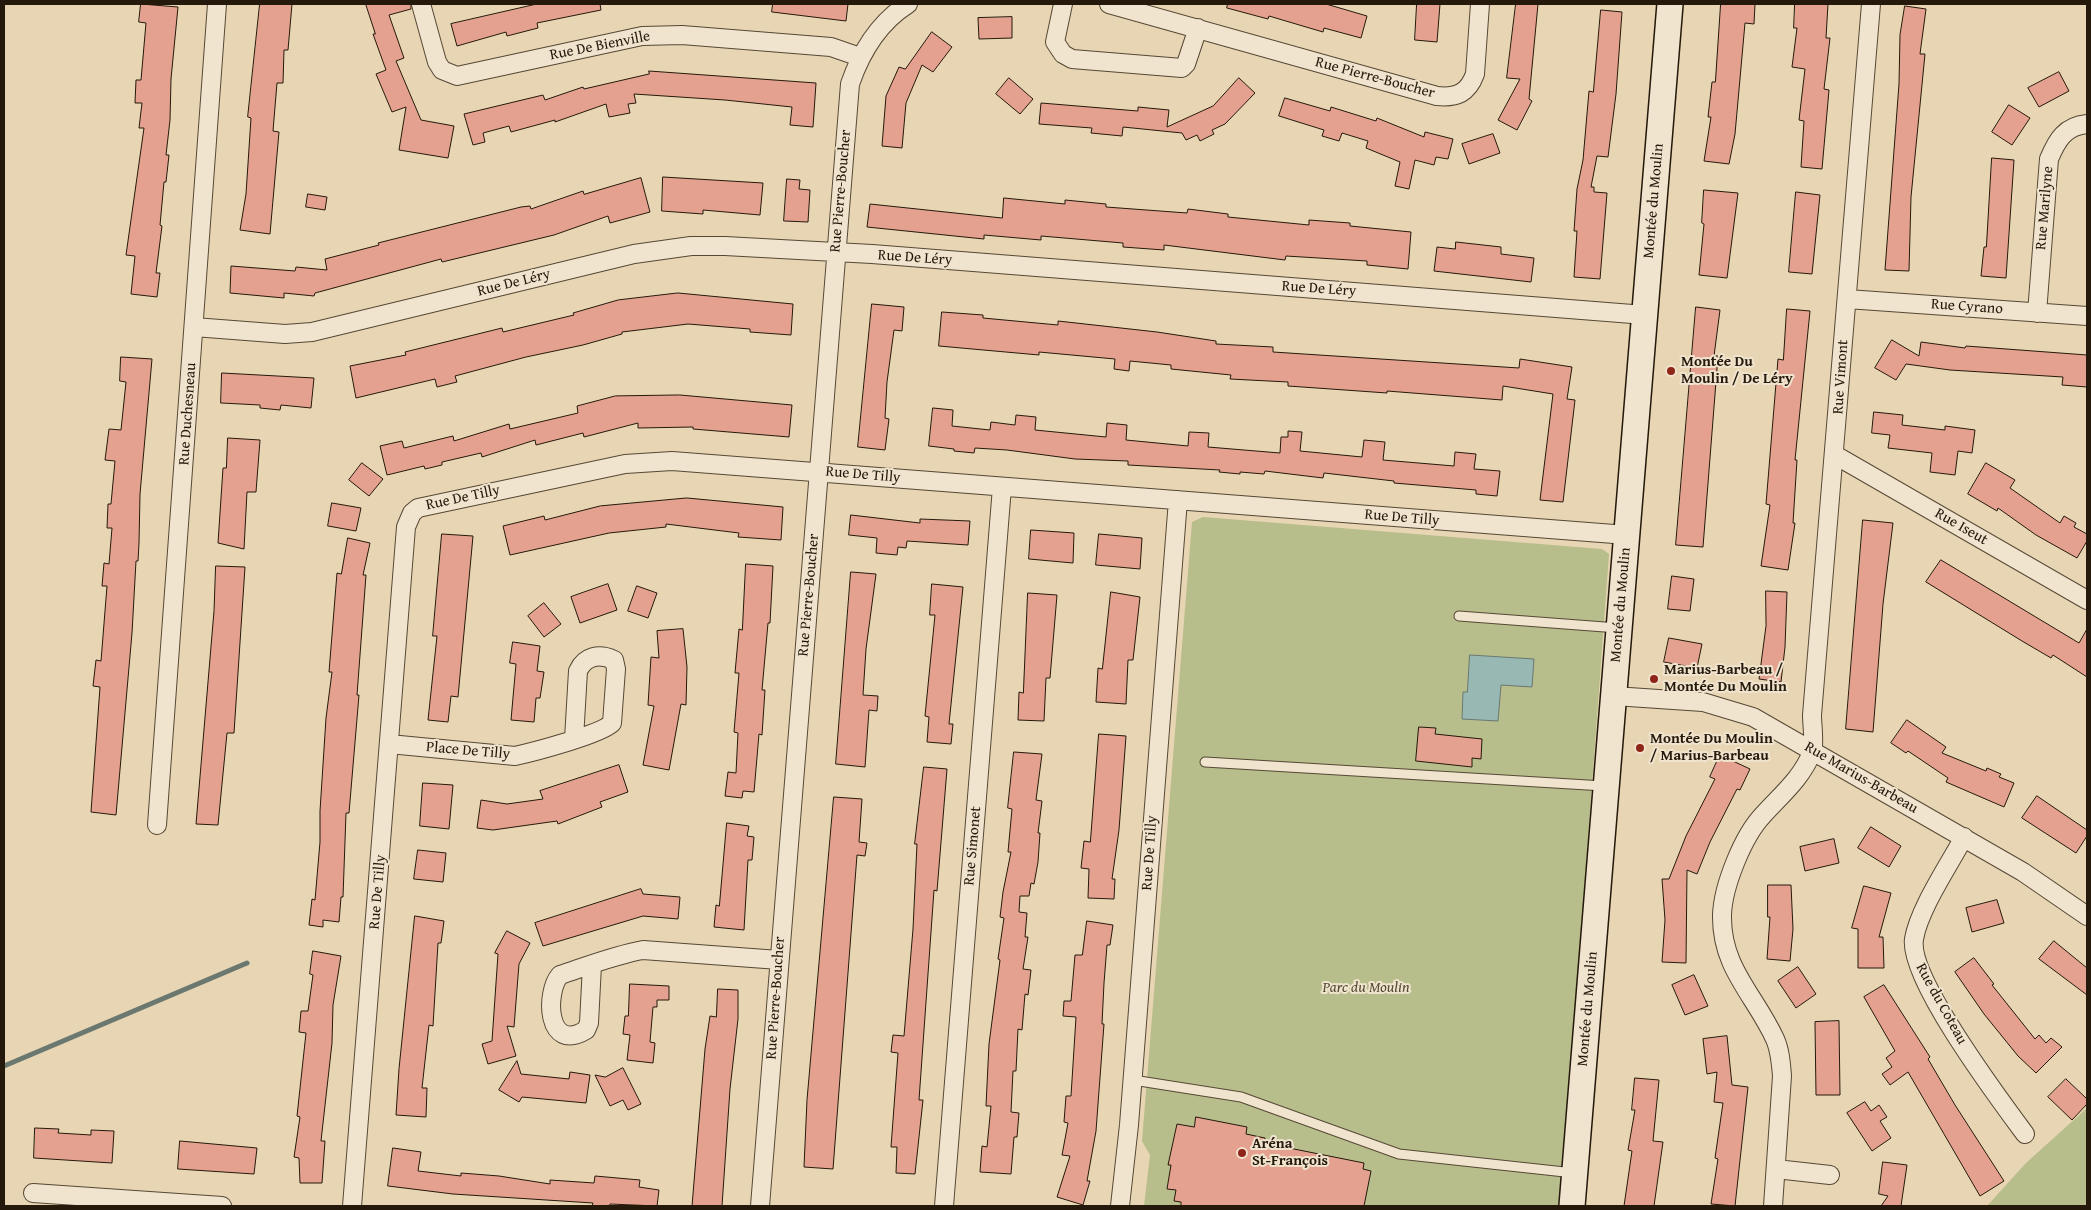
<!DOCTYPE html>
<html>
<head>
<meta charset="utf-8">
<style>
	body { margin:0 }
	#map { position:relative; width:2091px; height:1210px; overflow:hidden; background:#e8d5b3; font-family:"Gentium Book Plus",serif }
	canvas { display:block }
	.frame { position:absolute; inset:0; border:5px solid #24190b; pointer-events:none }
</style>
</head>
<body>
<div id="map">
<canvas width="2091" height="1210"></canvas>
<div class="frame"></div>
</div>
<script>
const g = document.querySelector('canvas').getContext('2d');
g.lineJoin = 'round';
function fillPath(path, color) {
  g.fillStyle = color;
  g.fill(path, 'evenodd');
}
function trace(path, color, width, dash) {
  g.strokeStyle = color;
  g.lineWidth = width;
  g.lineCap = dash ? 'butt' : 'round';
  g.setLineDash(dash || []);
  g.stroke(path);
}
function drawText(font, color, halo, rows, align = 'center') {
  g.font = font + ' "Gentium Book Plus",serif';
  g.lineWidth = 4;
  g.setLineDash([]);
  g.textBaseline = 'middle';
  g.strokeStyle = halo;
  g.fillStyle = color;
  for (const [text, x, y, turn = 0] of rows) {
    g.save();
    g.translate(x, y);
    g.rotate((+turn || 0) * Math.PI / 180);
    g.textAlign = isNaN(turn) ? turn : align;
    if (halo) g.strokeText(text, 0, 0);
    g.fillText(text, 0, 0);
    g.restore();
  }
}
fillPath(new Path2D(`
	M1203 517 1602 549 1609 554 1561 1206H1144L1150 1155 1142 1141 1192 522Z
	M2087 1108V1206H1987L2026 1163Z`), '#b7bd8b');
const water = new Path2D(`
	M1470 655 1534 659 1532 687 1501 685 1498 721 1462 719 1463 692H1467Z`);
fillPath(water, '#98b8b3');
trace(water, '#6a7870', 1);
trace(new Path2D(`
	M4 1066 247 963`), '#6a7870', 5);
const building = new Path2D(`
	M141 4 178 7 171 79 170 120 166 155H169L166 182H164L160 225 162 226 156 273H160L157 297 131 294 135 256 126 255 144 128H139L142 103H135L136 80H141L146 23 139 22Z
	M260 4H292L288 50H284L283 83H277L273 131 279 132 270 234 240 230 246 194 251 118 248 117Z
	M366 4H411V9L389 15 404 58 396 61 421 120 454 126 448 158 399 150 406 107 392 112 376 74 386 70 373 34H375Z
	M537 4H600L601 10 537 23 538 28 507 36 506 32 457 46 451 24Z
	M773 4H848L846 21 772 12Z
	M1228 4H1326L1367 16 1361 38 1324 28 1323 32 1269 16 1268 19 1227 8Z
	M1417 4H1440L1437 42 1415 40Z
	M1516 4H1538L1529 99 1532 101 1517 130 1498 120 1520 79 1507 78Z
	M1721 4H1755L1754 24 1745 23 1735 134 1729 164 1704 161 1711 117H1708L1712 82H1715Z
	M1795 4H1828L1826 38H1830L1824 89 1829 90 1822 169 1801 167 1804 121 1799 120 1805 69 1792 67 1797 28H1794Z
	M1905 6 1926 9 1920 54H1925L1911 197 1909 271 1885 270 1899 84 1900 35Z
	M1601 10 1622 12 1616 94 1608 157 1597 156 1591 187H1594V192L1607 193 1600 279 1574 277 1577 231H1574L1577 189 1583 160 1589 91 1593 92Z
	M1012 17V38L979 39 978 18Z
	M932 32 952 47 933 72 922 65 906 103 902 148 882 146 886 96 899 67 905 69Z
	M649 71 816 83 813 127 790 125 792 107 725 100 634 94 636 103 628 104 630 113 609 117 606 104 555 122V120L511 132 509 126 483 133 485 142 473 145 464 114 543 95 545 100 583 87 584 89 649 74Z
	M2059 72 2069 91 2039 107 2028 88Z
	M1009 78 1033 99 1020 114 996 94Z
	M1239 78 1255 93 1225 124 1212 130 1214 134 1200 141 1197 135 1186 140 1182 133 1123 127 1122 136 1091 133 1092 128 1039 124 1041 103 1138 111V107L1169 110 1167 127 1213 106Z
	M1285 98 1330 111 1331 107 1376 121 1377 118 1424 137 1425 132 1453 139 1448 159 1436 157 1434 165 1415 160 1409 189 1395 186 1400 162 1366 148 1368 141 1342 133 1339 141 1322 136 1324 130 1279 116Z
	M2009 105 2030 118 2012 145 1992 132Z
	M1493 134 1500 153 1469 164 1462 144Z
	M1992 158 2014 160 2006 278 1981 276 1984 247H1986Z
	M663 177 763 183 760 215 703 210V214L662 211Z
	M641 178 650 212 610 223 608 216 554 235 442 262 441 259 315 293 314 296 284 293V298L230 293 231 266 295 271 296 267 327 270 325 259 379 245 378 243 521 207 530 206 531 209 583 191 584 194Z
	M787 179 800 180 799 189 810 190 808 222 784 221Z
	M1704 190 1738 193 1727 278 1699 275 1704 224 1702 223Z
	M1796 192 1820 195 1812 274 1789 272Z
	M308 194 327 197 325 210 306 207Z
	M1004 198 1065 204V200L1106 204V207L1187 213 1188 209 1228 214V217L1309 225V220L1350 223V226L1411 232 1408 269 1367 265V261L1286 256 1285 260 1164 245V250L1123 247V243L1041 236V240L984 235V239L867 227 870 204 1002 218Z
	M1456 242 1501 247V254L1534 258 1531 282 1434 271 1437 247 1455 249Z
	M678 293 793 304 791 335 750 332V329L688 324 622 332V334L583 345 526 357 455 376 457 382 437 387 435 379 356 398 350 366 406 355 405 352 502 328 503 332 574 315 573 313 618 300Z
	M872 304 904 307 902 331 894 330 887 382 885 418 889 419 885 450 858 447Z
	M1696 307 1720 310 1714 356H1718L1703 547 1676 545Z
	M1787 309 1810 311 1795 460H1797L1793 523H1795L1788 570 1761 566 1770 505 1766 504 1778 359 1783 360Z
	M942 312 983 315V318L1058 325V321L1157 332 1216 341V344L1273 347V352L1519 368 1520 359 1572 367 1567 399 1575 400 1563 502 1540 500 1553 394 1503 386 1502 400 1387 391V393L1345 390 1288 386V382L1230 379 1231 375 1171 369V365L1130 361 1129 371 1114 369 1115 359 1039 352V355L939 346Z
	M1892 340 1919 356 1921 342 1965 348 1966 346 2087 355V387L2062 385 2063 377 1950 370 1906 364 1896 380 1875 368Z
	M121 357 152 359 140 494 139 543 138 561H136L132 633 116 815 91 812 100 687 93 686 96 660 101 661 107 586H102L104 563 109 564 112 528H107L108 504H111L115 461 105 460 109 429 121 430 126 382 120 381Z
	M222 373 314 378 311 408 281 405 280 410 260 408V405L221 403Z
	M680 395 792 405 789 437 693 429V427L638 428V423L584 437 583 433 536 445 535 440 482 457 481 453 442 462V465L425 469 424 466 387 475 380 446 402 441 404 448 453 436 454 441 509 424 510 429 578 413 577 406 615 396Z
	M933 408 953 410 952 426 990 430 991 422 1015 425 1016 415 1036 417 1035 430 1106 437 1107 423 1127 425 1126 440 1188 446 1189 432 1209 433 1208 447 1280 453 1281 437H1288V431L1302 432 1300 451 1362 457 1364 440 1385 442 1383 460 1454 466 1455 452 1476 454 1474 469 1500 471 1497 496 1476 494V490L1394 483V481L1324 473 1323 478 1265 471 1264 474 1240 472V474L1219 472 1220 470 1128 465V461L1075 459 1007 450 975 448 974 453 954 451V449L929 446Z
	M1874 412 1903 415 1902 425 1945 430V426L1975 430 1972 453 1958 451 1955 475 1930 472 1932 453 1888 448 1890 435 1872 433Z
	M228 438 260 440 256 492H247L244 549 218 543 223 468H226Z
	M362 463 383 479 369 496 349 480Z
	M1986 463 2015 480 2010 488 2060 523 2064 516 2076 523 2074 527 2087 534V541L2077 558 2036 535 1998 508 1997 511 1968 494Z
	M687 498 783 507 781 540 738 537 739 533 666 524V527L609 533 510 555 503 526 544 516 545 520 600 506Z
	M332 503 361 508 356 531 328 526Z
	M851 515 920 523V519L970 521 968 545 907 541 906 548 898 547 897 555 876 553 877 538 849 535Z
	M1863 520 1893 523 1883 604 1873 732 1846 729Z
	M1031 530 1074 533 1073 563 1029 559Z
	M442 534 473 536 458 697 451 696 448 722 428 720 437 636H433Z
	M1099 534 1142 538 1140 569 1096 565Z
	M348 538 370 543 363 575H366L357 695H359L349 813H346L343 897H341L339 922 323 920V927L309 925 312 899 315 900 320 842V811L326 718 332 672H329L337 573 341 574Z
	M1941 560 2079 643 2087 629V677L2053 655 2051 658 2022 641 1926 582Z
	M746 564 773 566 770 623H768L762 690H765L762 735 759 734 754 792 743 791 742 798 725 796 728 772 736 773 738 733 734 732 739 673H735L739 629 742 630Z
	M216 566 245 567 234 733H227L218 825 196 824 214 611Z
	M851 572 876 574 866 649 863 695 878 696 877 711 869 710 865 767 836 764Z
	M1672 576 1694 579 1690 611 1668 609Z
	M608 584 617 610 580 623 571 597Z
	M932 584 963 587 949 724H953L951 744 927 742 929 717 925 716 935 615H930Z
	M637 586 657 593 648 618 628 611Z
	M1766 591 1787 592 1785 647 1781 682 1759 679 1766 626Z
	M1111 592 1140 597 1133 660H1128L1126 704 1096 702 1098 668 1102 669Z
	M1028 593 1057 595 1050 678H1046L1044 721 1018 720 1019 692 1023 693Z
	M544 603 561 624 544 637 528 616Z
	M683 629 687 667 686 705 681 704 669 770 643 765 654 706 648 705 651 657 659 658 657 631Z
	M1669 638 1702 644 1697 668 1664 662Z
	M513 642 540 646 537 671 544 672 540 698H536L534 722 511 720 516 664 510 663Z
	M1907 720 1946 747 1942 753 1986 771 1987 768 2001 774 1999 777 2014 783 2004 807 1946 782 1948 778 1908 751 1906 753 1891 743Z
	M1419 727 1436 728 1435 734 1482 739 1481 759 1472 758V767L1416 761Z
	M1099 734 1126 736 1119 830 1112 879H1115L1114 899 1088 898 1089 869 1081 868 1084 841 1090 842Z
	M1014 752 1042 754 1036 800 1042 801 1038 833H1040L1038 862 1034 884 1031 883 1029 896H1020L1019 912 1027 913 1025 937H1028L1023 969 1031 970 1028 995 1025 994 1022 1030 1018 1029 1016 1071H1013L1011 1112 1019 1113 1017 1137H1014L1011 1174 980 1172 982 1146 987 1147 991 1106H986L989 1044 1000 960 998 959 1004 918 1000 917 1003 892 1011 852H1008L1012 809 1008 808Z
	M1720 755 1750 769 1740 790 1737 789 1710 842 1697 874 1687 870 1686 963 1662 962 1665 920 1662 879H1669L1686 836 1715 779 1710 777Z
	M619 765 628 792 600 802 602 807 558 824 557 821 493 830 477 828 481 800 507 804 543 799 540 791Z
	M924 767 947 769 937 891 934 890 919 1100H923L915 1174 896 1173 897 1147H891L898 1053 891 1052 893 1035 904 1036 913 929 917 844H915Z
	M423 783 453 785 449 829 420 826Z
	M2037 796 2087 830V836L2076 853 2022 818Z
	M834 797 862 799 859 842 867 843 865 856 857 855 833 1169 804 1167 807 1100Z
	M727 823 749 826 747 836 754 837 752 860H748L744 930 714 927 716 905 719 906Z
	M1871 827 1901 846 1889 867 1858 848Z
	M1834 839 1839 863 1805 871 1800 847Z
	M418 850 446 853 443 882 414 879Z
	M1768 885H1791L1793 929 1790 961 1767 959 1770 917H1768Z
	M1864 886 1891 893 1879 937H1883L1884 968H1858V929L1852 928Z
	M641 889 643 894 680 897 678 919 643 916 543 946 535 923Z
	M1997 900 2004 923 1972 932 1966 908Z
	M415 916 444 921 441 943H438L433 1026 429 1025 422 1088H427L426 1117 396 1115 399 1069Z
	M1087 921 1113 925 1110 945H1107L1104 983 1102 1024H1104L1096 1131 1087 1181H1090L1083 1205 1057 1197 1070 1156 1062 1155 1068 1123 1064 1122 1066 1096H1071L1076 1017 1063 1016 1064 1001H1071L1075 955H1082Z
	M507 931 530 943 519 964 514 1027 507 1026 516 1056 488 1064 482 1044 492 1041 498 954 495 953Z
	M2054 941 2087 968V995L2039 959Z
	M313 951 341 956 333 1005 332 1043 321 1141H325L322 1183H300L299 1158 294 1157 300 1117 297 1116 306 1033 299 1032 301 1011H308L313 975 310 974Z
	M1974 958 1994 984 1992 985 2035 1039 2039 1035 2046 1043 2051 1038 2062 1047 2036 1073 2018 1056 1984 1014 1955 972Z
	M1798 967 1816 994 1796 1008 1778 981Z
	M1694 975 1708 1006 1685 1015 1672 985Z
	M630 984 669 986V1000H657V1007H653L650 1042 655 1043 653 1063 627 1060 630 1035 623 1034 625 1016H628Z
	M1884 985 1930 1057 1928 1059 1955 1105 2004 1181 1980 1196 1908 1072 1890 1085 1882 1074 1892 1067 1886 1058 1895 1051 1864 997Z
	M718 989 738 990V1019L730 1089 722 1206H692L705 1049 710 1016 716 1017Z
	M1839 1021 1840 1095H1816L1815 1022Z
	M1727 1036 1732 1085 1748 1087 1735 1206 1711 1204 1718 1159 1715 1158 1723 1103 1714 1102 1717 1072 1707 1074 1703 1039Z
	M517 1061 521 1074 569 1079 570 1072 590 1075 586 1103 522 1097 519 1102 499 1090Z
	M623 1068 641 1104 628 1110 623 1100 610 1106 595 1075 605 1077Z
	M1635 1078 1659 1080 1653 1141 1663 1142 1654 1206H1624L1632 1151 1628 1150 1635 1110H1632Z
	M2066 1079 2087 1099V1104L2072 1120 2048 1097Z
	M1865 1102 1871 1111 1879 1105 1887 1117 1880 1121 1891 1138 1872 1151 1847 1113Z
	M1196 1117 1247 1127 1246 1134 1265 1138 1264 1143 1364 1163 1363 1169 1371 1171 1364 1206H1181V1202L1174 1201 1176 1190 1167 1189 1171 1165H1168L1177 1124 1194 1127Z
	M35 1128 59 1129 58 1133 91 1135V1130L114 1131 112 1163 34 1158Z
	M180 1141 257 1148 254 1174 178 1169Z
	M393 1148 421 1152 418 1171 461 1176V1173L499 1176 550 1184V1180L594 1183 595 1176 640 1180 639 1187 659 1190 657 1206 610 1204 609 1206H592L593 1203 453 1194 388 1186Z
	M1883 1162 1907 1165 1901 1206H1881L1888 1196 1879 1194Z`);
fillPath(building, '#e5a190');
trace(building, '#24190b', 1);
const lane = new Path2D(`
	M1459 616 1618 628
	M1205 762 1604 786
	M1133 1080 1241 1097 1399 1154 1574 1173`);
const street = new Path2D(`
	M421 4 437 62 442 70 457 76 642 36 682 35 831 47 860 57
	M1063 4 1055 42 1063 54 1072 59 1182 68 1186 64 1198 28
	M1109 4 1437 96C1457 98 1468 93 1475 74L1480 4
	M1847 299 2087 316
	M2037 313 2049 159C2057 140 2065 126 2087 124
	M194 327 285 334 312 332 634 254 691 246H725L872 254 1645 315
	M1835 455 2087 600
	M1614 696 1703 702 1753 717 2023 872 2087 916
	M389 744 515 756C533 752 602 734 612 723L616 669 614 660C599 653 585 656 578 671L574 739
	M157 825 217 4
	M1964 837C1949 865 1919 909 1914 939 1908 978 2000 1100 2025 1134
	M592 965 589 1023 586 1030C546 1054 545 992 560 975 587 966 615 955 643 950L779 960
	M1776 1169 1830 1175
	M33 1193 222 1206
	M352 1206 406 527 412 513 418 508 625 464 672 461 1627 535
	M760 1206 850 84C861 52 878 23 908 4
	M944 1206 1002 487
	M1120 1206 1129 1125 1178 500
	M1773 1206 1782 1076C1781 1063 1780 1050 1775 1039 1755 995 1721 968 1722 915 1723 886 1743 836 1763 815 1781 795 1802 778 1812 752 1815 742 1812 726 1812 715L1871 4`);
const secondary = new Path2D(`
	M1572 1206 1670 4`);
trace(lane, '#554835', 11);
trace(street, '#554835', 20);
trace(secondary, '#24190b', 28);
trace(lane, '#f0e4ce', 9);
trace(street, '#f0e4ce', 18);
trace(secondary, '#f0e4ce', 25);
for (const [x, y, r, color] of [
	[1671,371,5,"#8f2418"],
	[1654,679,5,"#8f2418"],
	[1640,748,5,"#8f2418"],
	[1242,1153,5,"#8f2418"]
]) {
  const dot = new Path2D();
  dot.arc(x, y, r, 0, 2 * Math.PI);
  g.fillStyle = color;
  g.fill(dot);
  trace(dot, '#f0e4ce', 2);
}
drawText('15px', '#24190b', '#f0e4ce', [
	["Rue De Bienville",600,46,-11],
	["Rue Pierre-Boucher",1375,78,15],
	["Rue Pierre-Boucher",841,191,-85],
	["Montée du Moulin",1654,201,-85],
	["Rue Marilyne",2045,208,-85],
	["Rue De Léry",915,258,4],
	["Rue De Léry",514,283,-14],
	["Rue De Léry",1319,289,4],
	["Rue Cyrano",1967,307,4],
	["Rue Vimont",1841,377,-86],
	["Rue Duchesneau",188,414,-86],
	["Rue De Tilly",863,475,5],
	["Rue De Tilly",463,498,-12],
	["Rue De Tilly",1402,518,5],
	["Rue Iseut",1961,527,30],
	["Rue Pierre-Boucher",809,595,-85],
	["Montée du Moulin",1621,605,-85],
	["Place De Tilly",468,751,5],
	["Rue Marius-Barbeau",1861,778,30],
	["Rue Simonet",973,846,-85],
	["Rue De Tilly",1150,853,-86],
	["Rue De Tilly",378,892,-85],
	["Rue Pierre-Boucher",776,998,-86],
	["Rue du Coteau",1941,1004,61],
	["Montée du Moulin",1588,1009,-85]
]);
drawText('bold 15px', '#24190b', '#f0e4ce', [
	["Montée Du",1681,362],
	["Moulin / De Léry",1681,379],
	["Marius-Barbeau /",1664,670],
	["Montée Du Moulin",1664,687],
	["Montée Du Moulin",1650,739],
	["/ Marius-Barbeau",1650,756],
	["Aréna",1252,1144],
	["St-François",1252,1161]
], 'left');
drawText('italic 15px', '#504a31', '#f0e4ce', [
	["Parc du Moulin",1366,988]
]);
</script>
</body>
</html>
